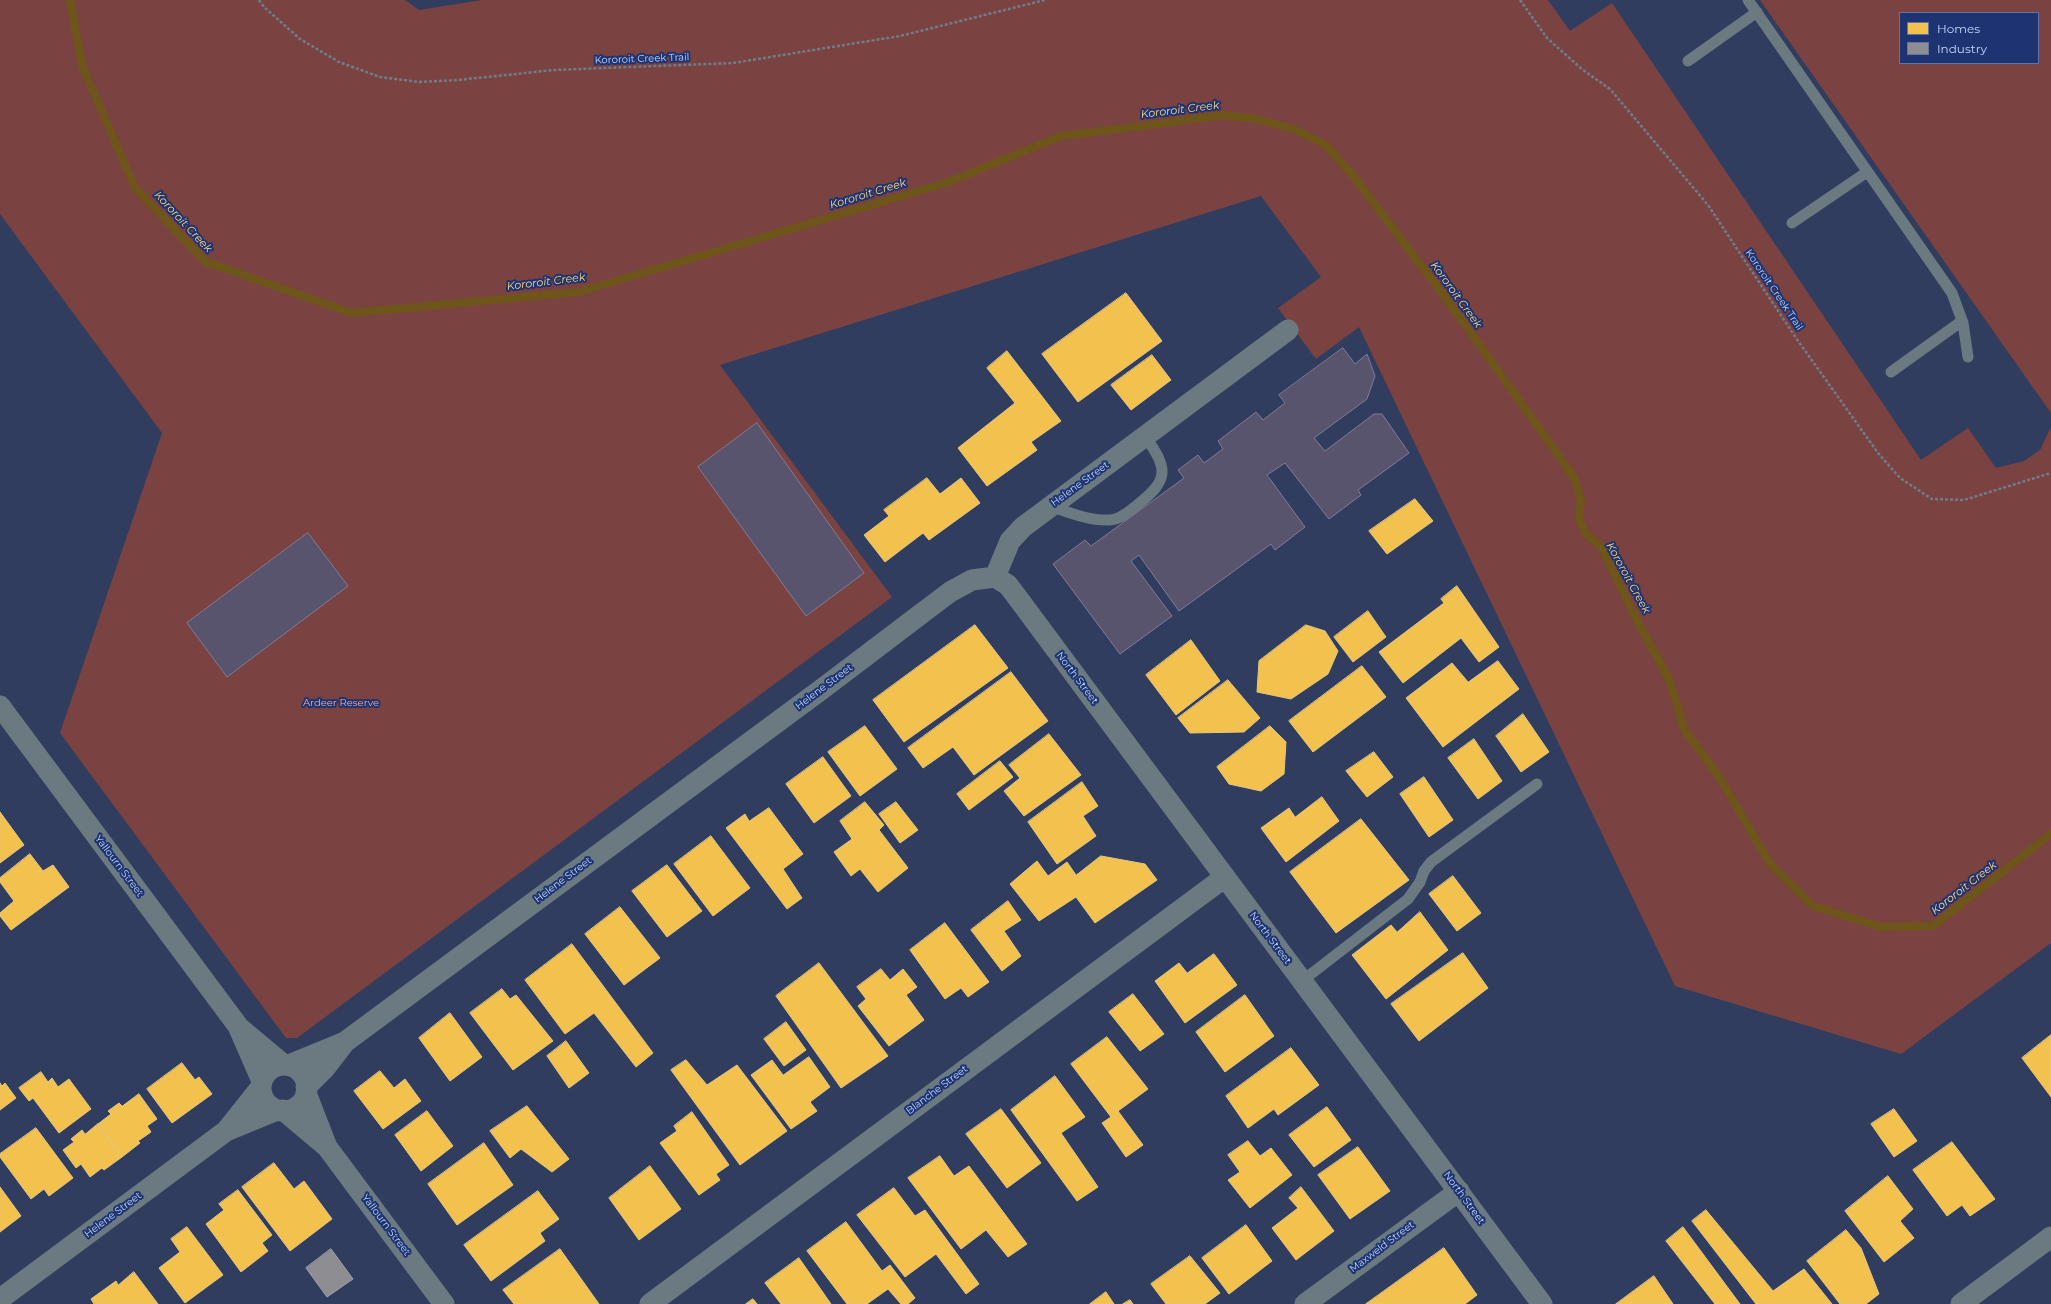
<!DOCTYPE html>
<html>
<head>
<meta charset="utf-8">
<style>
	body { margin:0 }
	#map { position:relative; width:2051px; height:1304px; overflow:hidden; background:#313d5f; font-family:Montserrat,sans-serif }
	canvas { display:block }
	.legend { position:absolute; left:1899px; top:12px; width:140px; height:52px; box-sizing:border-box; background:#1e3472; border:1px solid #6074a8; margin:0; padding:5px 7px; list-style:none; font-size:12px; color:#c4d5fa }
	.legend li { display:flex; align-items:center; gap:8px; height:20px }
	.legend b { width:20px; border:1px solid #6074a8 }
</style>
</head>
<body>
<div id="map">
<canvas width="2051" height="1304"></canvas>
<ul class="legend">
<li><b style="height:11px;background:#f2c14e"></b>Homes</li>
<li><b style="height:11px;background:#8d8d92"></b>Industry</li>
</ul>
</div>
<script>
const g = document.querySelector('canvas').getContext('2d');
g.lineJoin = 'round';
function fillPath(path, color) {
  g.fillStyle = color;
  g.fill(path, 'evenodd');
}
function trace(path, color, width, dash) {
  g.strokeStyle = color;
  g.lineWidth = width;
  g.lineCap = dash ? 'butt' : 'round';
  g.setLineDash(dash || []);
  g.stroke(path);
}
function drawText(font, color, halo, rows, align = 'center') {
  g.font = font + ' Montserrat,sans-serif';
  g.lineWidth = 4;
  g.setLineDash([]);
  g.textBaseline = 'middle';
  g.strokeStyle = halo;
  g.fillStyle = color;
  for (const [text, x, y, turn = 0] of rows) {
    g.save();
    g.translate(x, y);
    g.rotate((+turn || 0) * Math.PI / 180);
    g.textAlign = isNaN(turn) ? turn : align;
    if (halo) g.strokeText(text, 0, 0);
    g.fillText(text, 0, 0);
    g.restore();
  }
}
fillPath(new Path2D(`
	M0 0H405L419 10 482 0H1548L1570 31 1612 3 1921 460 1968 428 1996 468 2024 461 2040 450 2051 427V943L1901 1054 1675 986 1359 327 1316 359 1278 308 1321 277 1261 196 720 365 892 597 297 1038H286L60 733 162 433 0 214Z
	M1760 0H2051V413ZM1900 13H2038V63H1900Z`), '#7b4242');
const homes = new Path2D(`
	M1126 293 1162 341 1078 402 1042 354Z
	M1007 351 1061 421 1031 442 1037 450 987 486 958 448 1015 403 987 368Z
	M1152 355 1171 380 1131 410 1111 385Z
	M927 478 940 494 961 478 980 503 929 540 923 533 885 562 864 535 889 516 884 510Z
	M1415 499 1433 521 1387 554 1369 531Z
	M1457 586 1499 647 1479 662 1461 638 1403 683 1379 652 1444 603 1441 599Z
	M1368 611 1386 637 1353 662 1334 637Z
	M975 625 1008 668 904 742 873 700Z
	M1306 625 1325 631 1338 651 1328 674 1291 699 1257 692 1259 661Z
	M1191 640 1220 681 1176 715 1146 675Z
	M1498 661 1519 689 1443 747 1406 698 1452 663 1468 682Z
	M1362 666 1386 697 1313 752 1289 721Z
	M1011 672 1048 721 974 775 953 747 923 768 908 748Z
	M1228 680 1260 718 1244 732 1190 733 1178 718Z
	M1523 714 1549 752 1521 772 1496 736Z
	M865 726 897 769 860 796 828 752Z
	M1270 726 1286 742 1284 774 1261 791 1229 784 1217 767Z
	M1049 734 1081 775 1024 816 1004 791 1020 778 1009 765Z
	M1474 739 1502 781 1478 799 1448 758Z
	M1374 752 1393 777 1367 797 1346 771Z
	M823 757 851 796 814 823 786 784Z
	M1000 761 1013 777 969 810 957 794Z
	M1424 777 1453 820 1429 837 1400 794Z
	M1082 782 1098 806 1083 816 1096 836 1057 864 1028 822Z
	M1322 797 1339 821 1286 862 1261 828 1289 808 1295 817Z
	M865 802 884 825 879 830 908 868 878 892 860 869 851 876 834 852 852 839 840 821Z
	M896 802 918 830 900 843 879 814Z
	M769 808 803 854 783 869 802 898 787 909 726 828 745 814 749 821Z
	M0 812 24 845 0 863Z
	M1361 819 1409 880 1336 933 1290 872Z
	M711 836 750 888 713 916 674 864Z
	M30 854 43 871 53 865 69 887 11 930 0 916V913L14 901 0 882V878Z
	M1101 856 1145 864 1157 880 1095 923 1076 897 1039 921 1010 884 1037 861 1048 876 1067 862 1076 875Z
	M667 865 702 911 667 937 632 891Z
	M1453 876 1481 913 1457 931 1429 894Z
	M1008 901 1021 920 1004 931 1021 956 1002 971 971 930Z
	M620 907 660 958 624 985 585 934Z
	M1420 912 1448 950 1386 999 1352 955 1391 925 1397 932Z
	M945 923 989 982 968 997 961 988 945 999 910 950Z
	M572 944 653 1053 636 1067 594 1013 565 1034 525 980Z
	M1463 953 1488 988 1419 1041 1391 1004Z
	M1214 954 1237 985 1185 1023 1155 981 1179 963 1187 973Z
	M819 963 888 1056 841 1088 776 996Z
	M881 969 890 980 903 969 917 987 906 995 924 1020 889 1046 858 1006 866 999 857 987Z
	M502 989 510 999 516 995 553 1041 513 1070 470 1013Z
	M1133 994 1164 1034 1140 1051 1109 1012Z
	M1245 995 1274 1036 1225 1072 1196 1032Z
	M450 1013 482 1057 450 1081 419 1038Z
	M786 1022 806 1050 784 1066 764 1039Z
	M2051 1035V1097L2022 1058Z
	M1107 1037 1148 1089 1118 1111 1143 1145 1126 1157 1102 1123 1111 1117 1071 1064Z
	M566 1041 589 1073 569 1088 547 1056Z
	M1291 1048 1319 1085 1278 1115 1274 1109 1248 1128 1226 1096Z
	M809 1057 830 1087 810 1102 817 1111 791 1129 751 1075 772 1060 783 1075Z
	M686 1060 707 1085 737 1065 787 1131 740 1165 671 1070Z
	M182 1063 195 1080 199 1077 212 1094 172 1123 147 1089Z
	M380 1071 394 1088 405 1079 421 1101 383 1129 354 1091Z
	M41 1072 48 1082 52 1078 58 1087 69 1079 91 1109 59 1133 33 1098 29 1101 19 1088Z
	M1055 1076 1085 1117 1061 1133 1098 1187 1077 1201 1011 1110Z
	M0 1083 2 1086 5 1083 16 1098 0 1110Z
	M139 1094 157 1119 147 1126 151 1132 138 1141 140 1143 122 1157 98 1124 111 1114 108 1111 119 1103 122 1106Z
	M527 1106 569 1159 552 1172 521 1149 510 1158 490 1131Z
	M1327 1107 1351 1140 1314 1167 1289 1135Z
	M1001 1109 1041 1163 1007 1188 966 1134Z
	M1894 1109 1917 1141 1894 1157 1871 1124Z
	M427 1111 453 1146 421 1171 395 1135Z
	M692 1112 729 1165 716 1174 720 1180 699 1195 660 1143 677 1131 674 1126Z
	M98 1124 122 1157 104 1170 102 1168 90 1177 81 1164 76 1168 63 1150 74 1142 71 1139 82 1130 85 1134Z
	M36 1128 73 1178 49 1196 44 1189 31 1199 0 1157V1154Z
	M1248 1141 1260 1156 1271 1148 1292 1175 1250 1208 1228 1180 1240 1172 1228 1155Z
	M1952 1142 1995 1199 1970 1216 1962 1205 1947 1216 1913 1170Z
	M484 1143 513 1185 457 1225 428 1184Z
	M1358 1147 1390 1191 1350 1219 1318 1175Z
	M940 1156 954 1176 969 1166 1027 1244 1008 1257 986 1230 961 1249 908 1178Z
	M274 1163 294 1189 304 1181 332 1219 290 1251 242 1187Z
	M650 1166 681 1209 639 1240 609 1198Z
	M1888 1176 1913 1209 1900 1221 1914 1238 1884 1262 1845 1211Z
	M0 1187 21 1216 0 1232Z
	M1301 1187 1334 1231 1296 1260 1272 1228 1298 1208 1289 1198Z
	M894 1188 915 1216 925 1210 979 1284 966 1294 936 1254 905 1277 857 1215Z
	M238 1190 272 1235 262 1243 268 1251 241 1272 206 1224 224 1210 219 1204Z
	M538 1191 559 1219 540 1233 545 1241 491 1281 464 1245Z
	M1706 1210 1773 1291 1804 1269 1832 1304H1756L1692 1221Z
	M846 1222 882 1271 890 1265 915 1298 908 1304H901L888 1289 867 1304H847L807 1251Z
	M1246 1225 1272 1261 1229 1294 1202 1258Z
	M187 1227 223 1275 185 1303 159 1268 180 1252 171 1239Z
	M1683 1227 1740 1304H1715L1666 1241Z
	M1846 1230 1861 1248 1879 1294 1866 1304H1840L1807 1261Z
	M1444 1248 1477 1295 1465 1304H1366Z
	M560 1249 599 1304H514L503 1290Z
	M1190 1256 1220 1293 1205 1304H1166L1151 1284Z
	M799 1258 831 1304H781L765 1283Z
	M134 1272 158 1304H94L91 1299 116 1281 118 1285Z
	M1654 1276 1673 1304H1616Z
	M1106 1292 1114 1304H1090Z
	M753 1299 757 1304H746Z
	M1130 1300 1133 1304H1123Z`);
fillPath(homes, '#f2c14e');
trace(homes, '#e4c782', 1);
const industry = new Path2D(`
	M331 1249 353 1279 327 1297 306 1268Z`);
fillPath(industry, '#8d8d92');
trace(industry, '#9ea3b1', 1);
trace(new Path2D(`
	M70 0 82 65 135 188 206 262 352 313 579 292 949 182 1061 136 1166 123 1223 115 1257 119 1296 130 1326 145 1355 178 1450 304 1562 460 1576 482 1581 500 1579 518 1585 533 1601 547 1639 624 1669 679 1685 731 1718 775 1771 865 1813 906 1881 927 1933 926 2051 834`), '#6e561a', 8);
const building = new Path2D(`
	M1343 348 1355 364 1367 354 1375 376 1367 399 1314 438 1325 451 1374 414H1382L1409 453 1358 490 1361 495 1329 519 1285 463 1267 475 1305 527 1275 550 1271 544 1179 611 1139 555 1131 561 1172 616 1120 654 1053 564 1085 540 1091 546 1184 478 1178 470 1198 455 1204 463 1223 449 1218 441 1256 412 1263 420 1285 403 1279 395Z
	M757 423 864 573 806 616 698 467Z
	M308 533 348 586 227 677 187 623Z`);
fillPath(building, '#59546e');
trace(building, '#817b96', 1);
trace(new Path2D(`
	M259 0 264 7 300 39 339 62 380 77 419 82 458 80 554 70 733 63 900 36 1045 0
	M1520 0 1547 38 1583 70 1610 89 1708 205 1796 338 1878 453 1900 478 1932 499 1964 500 2051 473`), '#707d89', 2.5, [3, 2]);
trace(new Path2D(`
	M1748 0 1952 293 1963 323 1968 357
	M1688 61 1757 12
	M1792 223 1867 172
	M1891 372 1962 321
	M1050 506C1068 512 1089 521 1109 520 1118 520 1129 512 1136 506 1169 480 1169 470 1145 436
	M1302 981 1408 899 1420 882 1424 871 1431 862 1537 784`), '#6b7a81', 11);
trace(new Path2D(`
	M995 577 1008 585 1020 601 1542 1304
	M0 706 238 1026 262 1081
	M241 1029 284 1065
	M289 1065 345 1042 822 689 950 592 972 580 995 577 1010 541 1023 527 1288 330
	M261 1088a23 23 0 1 1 46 0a23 23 0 1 1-46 0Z
	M306 1087 325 1068 345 1042
	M306 1093 327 1147
	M283 1110 327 1147 444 1304
	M226 1131 277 1110
	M0 1299 226 1131 261 1087
	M650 1304 1225 877
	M1305 1304 1459 1191
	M1961 1304 2051 1237`), '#6b7a81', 21);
drawText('10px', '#c4d5fa', '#1e3472', [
	["Kororoit Creek Trail",642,59,-2],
	["Kororoit Creek Trail",1774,290,56],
	["Helene Street",1080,484,-36],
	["North Street",1077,678,53],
	["Helene Street",824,687,-37],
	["Yallourn Street",119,866,53],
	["Helene Street",563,880,-37],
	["North Street",1270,938,53],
	["Blanche Street",937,1090,-37],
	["North Street",1464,1198,54],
	["Helene Street",113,1215,-37],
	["Yallourn Street",386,1225,53],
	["Maxweld Street",1382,1247,-37]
]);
drawText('10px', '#f4aca5', '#1e3472', [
	["Ardeer Reserve",341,703]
]);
drawText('italic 11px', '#ffd881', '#1e3472', [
	["Kororoit Creek",1180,110,-7],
	["Kororoit Creek",868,194,-17],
	["Kororoit Creek",183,222,47],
	["Kororoit Creek",546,282,-7],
	["Kororoit Creek",1456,295,54],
	["Kororoit Creek",1628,578,61],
	["Kororoit Creek",1964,888,-38]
]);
</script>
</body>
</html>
